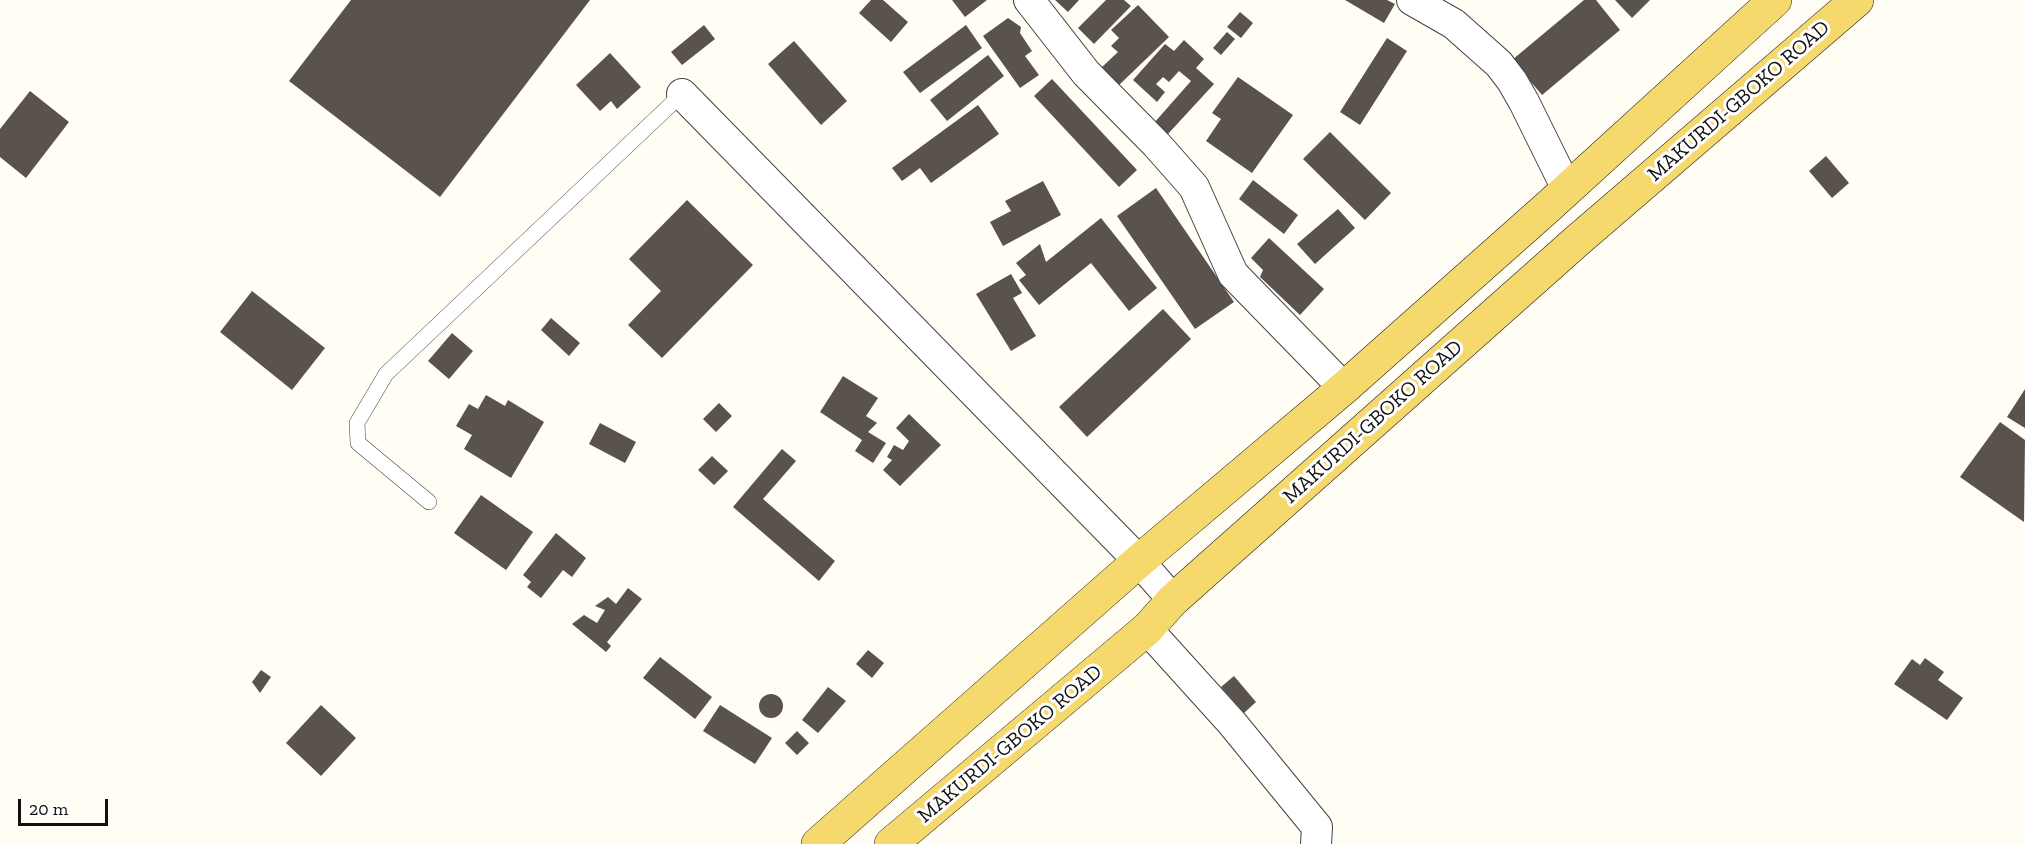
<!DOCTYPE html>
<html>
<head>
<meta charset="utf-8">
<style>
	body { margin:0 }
	#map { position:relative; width:2025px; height:844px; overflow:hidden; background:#fffdf4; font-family:"Zilla Slab",serif }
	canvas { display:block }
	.scale { position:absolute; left:18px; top:799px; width:90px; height:27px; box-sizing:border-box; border:3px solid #101010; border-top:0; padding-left:8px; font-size:18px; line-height:21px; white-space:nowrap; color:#101010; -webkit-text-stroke:4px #fff; paint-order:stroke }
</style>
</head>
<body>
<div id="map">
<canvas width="2025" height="844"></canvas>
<div class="scale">20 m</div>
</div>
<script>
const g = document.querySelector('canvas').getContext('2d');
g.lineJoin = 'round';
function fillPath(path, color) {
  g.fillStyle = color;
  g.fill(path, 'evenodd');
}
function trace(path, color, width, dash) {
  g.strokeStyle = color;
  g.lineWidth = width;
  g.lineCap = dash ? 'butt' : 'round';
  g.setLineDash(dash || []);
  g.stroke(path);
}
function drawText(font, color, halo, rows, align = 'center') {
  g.font = font + ' "Zilla Slab",serif';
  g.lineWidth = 6;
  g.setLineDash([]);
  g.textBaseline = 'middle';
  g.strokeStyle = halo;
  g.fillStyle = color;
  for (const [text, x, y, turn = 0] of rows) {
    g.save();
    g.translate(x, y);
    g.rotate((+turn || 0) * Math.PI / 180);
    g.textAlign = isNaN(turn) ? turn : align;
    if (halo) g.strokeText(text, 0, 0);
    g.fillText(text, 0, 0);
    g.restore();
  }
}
fillPath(new Path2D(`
	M351 0H590L440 197 289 81Z
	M871 0H883L908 22 891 42 859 13Z
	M952 0H987L965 17Z
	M1055 0H1079L1068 12Z
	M1106 0H1124L1131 6 1094 44 1078 28Z
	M1345 0H1387L1395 4 1384 23Z
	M1584 0H1596L1620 30 1542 95 1512 60Z
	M1615 0H1650L1632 18Z
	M1138 5 1169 37 1118 86 1101 68 1118 52 1111 46 1119 38 1111 30Z
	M1240 12 1253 23 1241 38 1227 27Z
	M1008 18 1021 27 1020 33 1032 51 1025 56 1039 75 1020 88 983 36Z
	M704 25 715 39 682 65 671 52Z
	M966 25 982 48 920 93 903 72Z
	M1227 32 1235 39 1221 55 1213 48Z
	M1387 38 1407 51 1360 125 1340 112Z
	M1184 40 1204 59 1196 68 1214 84 1167 135 1154 123 1191 81 1179 71 1169 82 1163 77 1156 84 1165 92 1157 102 1133 80 1165 44 1174 51Z
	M794 41 847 101 821 125 768 64Z
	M610 53 641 87 617 109 611 101 600 111 576 85Z
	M988 55 1004 76 947 121 930 100Z
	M1238 77 1293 115 1252 173 1206 141 1221 119 1212 113Z
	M1052 79 1137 170 1119 187 1034 96Z
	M30 91 69 122 26 178 0 157V129Z
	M978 105 999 134 931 183 920 168 902 181 892 168Z
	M1330 132 1391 193 1365 220 1303 159Z
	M1826 156 1849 183 1832 198 1809 171Z
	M1253 180 1298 215 1284 234 1239 199Z
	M1043 181 1061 215 1003 246 990 222 1011 211 1005 201Z
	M1156 188 1234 302 1195 329 1117 216Z
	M687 200 753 265 662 358 628 325 661 291 629 259Z
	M1338 209 1355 228 1315 264 1297 244Z
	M1101 218 1157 288 1129 311 1091 263 1039 305 1019 280 1026 275 1016 263 1040 244 1046 262Z
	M1269 238 1324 289 1300 315 1260 277 1263 270 1251 258Z
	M1011 274 1022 293 1013 298 1036 336 1011 351 976 294Z
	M252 291 325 348 292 390 220 332Z
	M1163 309 1191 339 1087 437 1059 407Z
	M551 318 580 343 569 356 541 330Z
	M452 333 473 351 449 379 428 361Z
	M843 376 878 398 866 416 877 423 868 432 886 443 873 463 855 451 862 440 820 412Z
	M2025 389V428L2007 417Z
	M486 395 505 406 508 400 544 422 511 478 464 449 472 435 456 426 469 404 478 409Z
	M719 403 732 416 716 432 703 419Z
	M909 414 941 445 900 486 883 470 892 460 887 457 894 445 903 450 909 441 896 428Z
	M2000 422 2025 440 2024 522 1960 477Z
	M600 423 636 442 625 463 589 444Z
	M782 449 796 461 763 499 835 561 819 581 733 507Z
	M712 456 728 471 714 485 698 470Z
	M481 495 533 532 506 570 454 533Z
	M556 533 586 558 572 577 563 570 541 598 527 587 531 582 523 575Z
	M628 588 642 599 607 642 611 646 606 652 572 624 584 615 597 623 605 610 595 606 608 597 616 604Z
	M868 650 884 663 872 678 856 664Z
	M660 657 712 697 695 719 643 678Z
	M1925 658 1944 672 1938 680 1963 698 1947 720 1894 684 1912 659 1920 665Z
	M261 670 271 677 260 693 252 682Z
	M1234 676 1256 702 1244 713 1221 687Z
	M828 687 846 701 818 733 802 720Z
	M759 706a12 12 0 1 1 24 0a12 12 0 1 1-24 0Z
	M321 705 356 738 321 776 286 743Z
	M720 705 772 738 755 764 703 731Z
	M797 731 809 743 797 755 785 743Z`), '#59524d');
const service = new Path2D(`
	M429 502 358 443 357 423 386 374 682 94`);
const minor = new Path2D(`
	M1029 0 1086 73 1157 145 1194 187 1233 274 1344 388
	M1412 0 1454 24 1499 64 1512 81 1524 102 1567 189
	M682 94 1139 561 1173 600
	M1147 629 1232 723 1317 827 1316 844`);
const primary = new Path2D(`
	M818 844 1139 561 1344 388 1549 206 1775 0
	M891 844 1147 629 1173 600 1578 240 1857 0`);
trace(service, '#434343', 16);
trace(minor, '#434343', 32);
trace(primary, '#212121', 34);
trace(service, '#fff', 15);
trace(minor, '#fff', 30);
trace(primary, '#f6d96c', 33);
drawText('21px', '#101010', '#fff', [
	["MAKURDI-GBOKO ROAD",1739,101,-41],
	["MAKURDI-GBOKO ROAD",1373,422,-42],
	["MAKURDI-GBOKO ROAD",1010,744,-40]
]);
</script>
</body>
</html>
